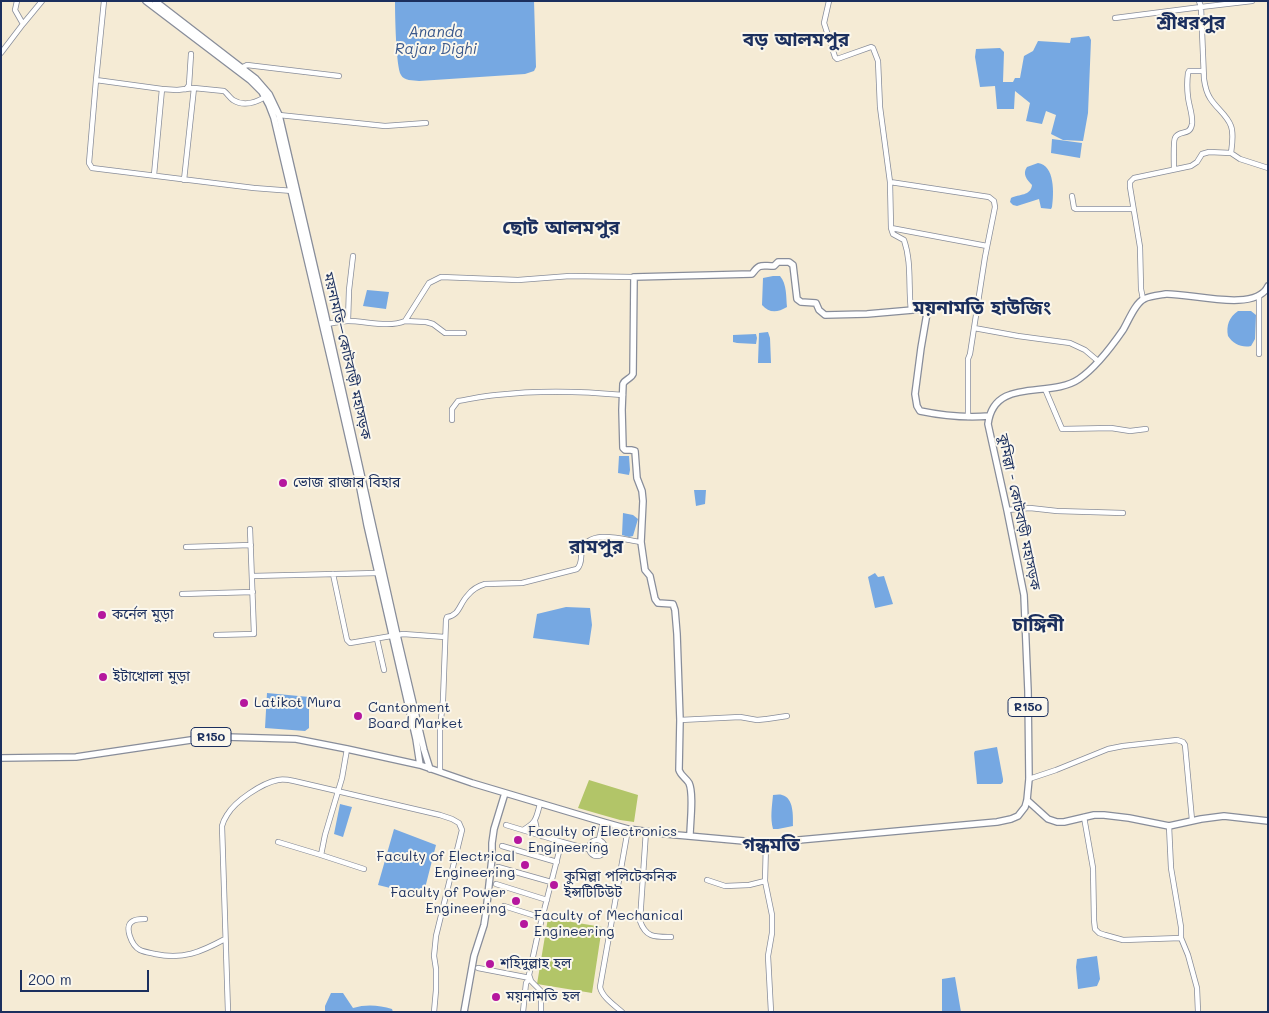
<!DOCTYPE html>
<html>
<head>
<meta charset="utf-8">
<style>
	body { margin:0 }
	#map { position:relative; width:1269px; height:1013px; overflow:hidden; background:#f5ebd5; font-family:Mali,sans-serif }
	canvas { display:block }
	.frame { position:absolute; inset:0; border:2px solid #1b2f5e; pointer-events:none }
	.scale { position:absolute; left:20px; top:970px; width:129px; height:22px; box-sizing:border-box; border:2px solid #1b2f5e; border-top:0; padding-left:6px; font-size:15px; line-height:18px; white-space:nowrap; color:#1b2f5e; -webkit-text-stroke:4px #fbf7ec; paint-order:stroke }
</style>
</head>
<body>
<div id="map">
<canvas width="1269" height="1013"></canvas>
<div class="frame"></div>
<div class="scale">200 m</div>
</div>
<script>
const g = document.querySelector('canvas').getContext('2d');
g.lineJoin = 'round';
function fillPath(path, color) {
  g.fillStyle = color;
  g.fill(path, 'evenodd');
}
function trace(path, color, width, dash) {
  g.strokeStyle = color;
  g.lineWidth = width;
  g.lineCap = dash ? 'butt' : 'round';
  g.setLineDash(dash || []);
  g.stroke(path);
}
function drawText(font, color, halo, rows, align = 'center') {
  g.font = font + ' Mali,"Noto Sans Bengali",sans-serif';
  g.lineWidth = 4;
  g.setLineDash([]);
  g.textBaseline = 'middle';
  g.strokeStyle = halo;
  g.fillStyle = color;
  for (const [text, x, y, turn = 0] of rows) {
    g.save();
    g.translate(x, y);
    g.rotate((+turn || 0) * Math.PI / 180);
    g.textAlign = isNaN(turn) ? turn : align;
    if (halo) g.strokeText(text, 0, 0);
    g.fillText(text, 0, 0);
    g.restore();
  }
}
fillPath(new Path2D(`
	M589 780 638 795 634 822 620 820 578 808Z
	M548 918 602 927 592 993 537 984Z`), '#b2c568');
fillPath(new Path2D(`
	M395 1H534L536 67 534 71 525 74 419 81C413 80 404 81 401 75 396 67 395 14 395 1Z
	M1089 36 1091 40 1088 113 1083 141 1063 140 1051 134 1056 115 1046 111 1042 124 1026 121 1030 103 1015 91 1014 109H997L995 86 980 87 975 57 976 49 1000 48 1004 52 1003 82H1013L1015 78H1020L1024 56 1033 51 1038 41 1070 43 1071 38Z
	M1052 139 1082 143 1080 158 1051 153Z
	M1038 163C1055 165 1054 194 1052 207L1051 209 1041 208 1039 199 1017 206 1013 205 1010 202 1011 198C1019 194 1031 196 1032 185 1027 180 1022 174 1027 167Z
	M773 276H780C787 284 786 297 787 307 777 313 769 313 762 305L763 278Z
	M367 290 389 292 386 309 363 306Z
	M1238 311H1251L1256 315 1255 339 1251 346C1242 348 1233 344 1228 336 1226 326 1229 317 1238 311Z
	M768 332 770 338 771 363H758L759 333Z
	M756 334 757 338 756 344 737 343 733 342V335Z
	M619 456H629L630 470 629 475 618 473Z
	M694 490H706L705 504 696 506Z
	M623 513 633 515 638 519 633 536 629 537 622 535Z
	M875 573 878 577 884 576 893 604 875 608 868 577Z
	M566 607 590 608 592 625 589 645 533 638 537 614Z
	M267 693 309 697V728L305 731 265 728Z
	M997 747 1003 779V782L1001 784H977L974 753 975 751Z
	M773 795C776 795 779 794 782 795 794 798 793 816 793 826L778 829H773C770 818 772 806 773 795Z
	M340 804 352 807 343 837 334 834Z
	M394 829 436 845 423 896 378 885Z
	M1097 956 1100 979 1097 986 1078 989 1076 967 1077 959Z
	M955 977 961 1012H942V979Z
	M331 993H343L353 1008C366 1004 379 1005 392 1009L393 1012H325V1006Z`), '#76a8e2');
const minor = new Path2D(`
	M17 1 15 10 23 24
	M104 1 96 80 89 163 92 168 254 188 293 191
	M829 1 824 23 835 57 837 59 840 58 871 47 873 48 878 61 880 107 890 182
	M1115 18 1201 7 1199 1
	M1 53 23 24 42 1
	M241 68 247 65 339 76
	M96 80 162 89 177 90 194 88 224 91C227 93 229 97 233 100 244 107 255 103 265 97
	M186 89 189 85 191 54
	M279 115 385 126 426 123
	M1231 153C1232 145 1234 134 1231 126 1227 115 1216 108 1210 98 1206 92 1205 86 1204 79L1201 7 1252 1
	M1174 169C1174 164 1173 141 1175 138 1179 129 1190 137 1192 124 1193 115 1189 106 1188 97 1187 89 1187 81 1188 73L1189 71H1203
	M154 175 162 89
	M184 180 194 88
	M1072 196 1074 208 1076 209H1133
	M891 228 987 246
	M1259 297V354
	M1143 299 1141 289 1140 247 1130 187V182L1134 178 1191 166 1197 162 1202 154 1209 152 1231 153 1240 159 1268 168
	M911 310C908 287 912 263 904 240L893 234 891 228 890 182 989 197 994 201 995 207 985 257 970 354 968 359V417
	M348 321 349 290 353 256
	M405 321 426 322 433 324 445 333H464
	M327 324C334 323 341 321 348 321 365 321 389 328 405 321L429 283 441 277 518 280 570 276 634 277
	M974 328 1018 336 1070 343 1085 350 1098 361
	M1045 389 1062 429 1111 428 1130 431 1146 429
	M452 420V409L458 401C471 399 483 396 496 395 538 390 581 391 623 395
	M1007 510 1030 508 1057 511 1123 513
	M186 547 251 545
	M333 574 347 640 350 643 403 634 445 637
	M252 576 378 573
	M182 594 253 592
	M216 635 254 634 250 529
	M377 639 384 670
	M680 720 740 717 757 720 767 719 787 716
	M440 772V729L443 700 446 620 447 617C460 615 459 604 468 595 472 590 478 586 485 584L522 583 577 569C583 563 580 557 582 550 590 528 624 540 641 542
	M1029 779 1056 770 1108 749 1123 746 1177 740 1183 742 1185 745 1192 820
	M1084 817 1093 868 1094 920 1095 929 1099 933 1105 935 1123 940 1181 938
	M535 821 537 830 542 836
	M506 825 562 842
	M1169 826 1171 868 1181 927V938L1188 955 1197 988 1198 1012
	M523 830C537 822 536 818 540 804
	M646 831 640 921C646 938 655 937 671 937
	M599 839 603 822
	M589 848a8 8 0 1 1 16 0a8 8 0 1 1-16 0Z
	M278 842 321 855 325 835 342 778 347 749
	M766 843 765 881 772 915V933L768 956 771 1012
	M502 846 557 862
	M321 855 364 869
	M498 867 551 882
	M707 880 725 886 749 885 765 881
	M496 884 547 900
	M504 906 542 918
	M145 919C141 919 136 919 133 921 123 926 132 946 140 950 144 952 151 953 155 954 183 960 201 952 225 939
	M478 968 530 978 526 983 523 1012
	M228 1012 222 826C223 822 225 818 227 815 235 801 262 783 278 780 283 779 289 780 294 781L440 815 452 819 459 823 462 830 436 936 434 956 436 969V990L434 1012
	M541 1012V991L531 981 529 975 537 938 561 844 562 842 588 849
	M622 1012C614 1005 602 997 600 987L628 829`);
const major = new Path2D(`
	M146 1 250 80 262 92 269 105 274 118 333 369 359 483 367 525 408 704 416 739 420 765
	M155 1 256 79 269 94 279 115 325 313 397 635 424 750 430 769
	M1 758 76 757 211 737H226L296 739 347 749 420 765 472 783 603 822 628 829 666 834 766 843 997 822 1011 819 1018 816 1025 807 1027 800 1029 779 1028 691 1024 595 1007 510 988 424C994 376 1050 399 1079 379 1095 368 1112 346 1123 330 1128 322 1135 303 1144 299 1149 296 1160 295 1166 294 1190 293 1256 313 1268 286
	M1027 800 1048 819 1057 822H1064L1094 815H1104L1129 818 1169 826 1201 819 1224 816 1268 821
	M690 836C690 823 694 794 689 783 686 778 681 776 679 770L680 720 677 634 675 610 673 604 658 603 655 599 650 576 645 570 641 542 643 501 642 491 637 478 635 451 631 450H625L623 448 622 410 623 384C625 379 631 379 633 374L634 277 752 274C760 263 761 266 774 266L778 262H789L793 265 797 299 801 302 816 303 819 310 825 315 867 314 924 309 927 313 921 348 915 394 917 406 920 411C944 416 964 418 989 416
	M464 1012 474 956 484 925 486 912 492 858V843L494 829 505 793`);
trace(minor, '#888d9a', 6);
trace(major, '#888d9a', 8);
trace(minor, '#fff', 4.5);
trace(major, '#fff', 5.5);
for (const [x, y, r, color] of [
	[283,483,5,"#b5179e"],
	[102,615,5,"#b5179e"],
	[103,677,5,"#b5179e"],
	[244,703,5,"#b5179e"],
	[358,716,5,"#b5179e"],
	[518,840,5,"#b5179e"],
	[525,865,5,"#b5179e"],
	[554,885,5,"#b5179e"],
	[516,901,5,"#b5179e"],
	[524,924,5,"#b5179e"],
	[490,964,5,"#b5179e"],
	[496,997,5,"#b5179e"]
]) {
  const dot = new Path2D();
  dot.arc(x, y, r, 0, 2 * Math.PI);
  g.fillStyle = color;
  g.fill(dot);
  trace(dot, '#fbf7ec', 2);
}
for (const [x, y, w] of [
	[1028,707,40],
	[211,737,40]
]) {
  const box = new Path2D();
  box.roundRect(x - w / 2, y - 9.5, w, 19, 4);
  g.fillStyle = '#fbf7ec';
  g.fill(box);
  trace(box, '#1b2f5e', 1);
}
drawText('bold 12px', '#1b2f5e', null, [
	["R150",1028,707],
	["R150",211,737]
]);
drawText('14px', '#1b2f5e', '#fbf7ec', [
	["ময়নামতি–কোটবাড়ী মহাসড়ক",347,356,77],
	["কুমিল্লা - কোটবাড়ী মহাসড়ক",1019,512,78]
]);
drawText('14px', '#1b2f5e', '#fbf7ec', [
	["ভোজ রাজার বিহার",293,483],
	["কর্নেল মুড়া",112,615],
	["ইটাখোলা মুড়া",113,677],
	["Latikot Mura",254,703],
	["Cantonment",368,708],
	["Board Market",368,724],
	["Faculty of Electronics",528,832],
	["Engineering",528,848],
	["Faculty of Electrical",515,857,"right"],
	["Engineering",515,873,"right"],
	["কুমিল্লা পলিটেকনিক",564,877],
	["ইন্সটিটিউট",564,893],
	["Faculty of Power",506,893,"right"],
	["Engineering",506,909,"right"],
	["Faculty of Mechanical",534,916],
	["Engineering",534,932],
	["শহিদুল্লাহ হল",500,964],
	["ময়নামতি হল",506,997]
], 'left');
drawText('italic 15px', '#3b598c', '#fbf7ec', [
	["Ananda",436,32],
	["Rajar Dighi",436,49]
]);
drawText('bold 19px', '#1b2f5e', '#fbf7ec', [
	["শ্রীধরপুর",1191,23],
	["বড় আলমপুর",796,40],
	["ছোট আলমপুর",561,228],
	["ময়নামতি হাউজিং",982,308],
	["রামপুর",596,547],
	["চাঙ্গিনী",1038,625],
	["গন্ধমতি",771,845]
]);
</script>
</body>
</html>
